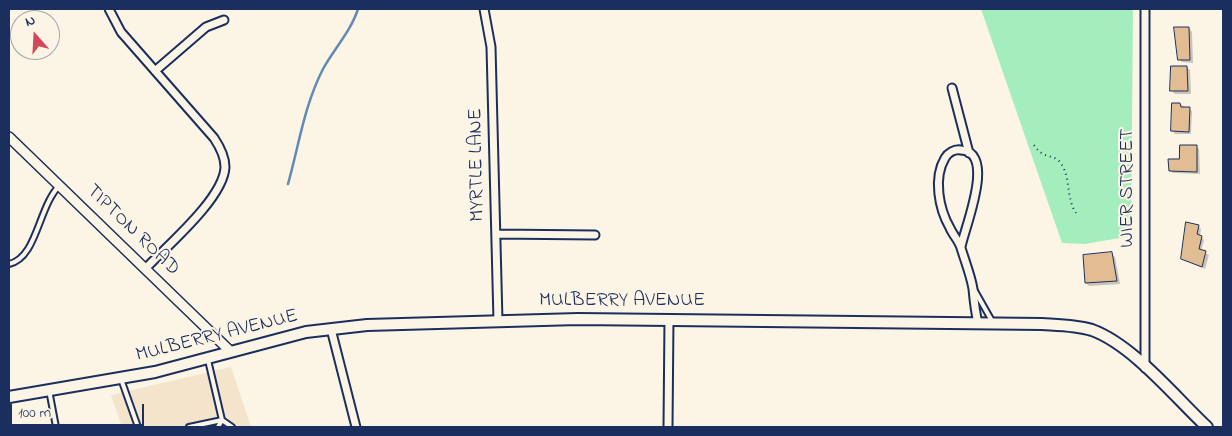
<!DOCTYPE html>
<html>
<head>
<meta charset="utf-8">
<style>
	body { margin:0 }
	#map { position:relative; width:1232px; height:436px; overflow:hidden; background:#fcf5e5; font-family:"Indie Flower",sans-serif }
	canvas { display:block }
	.frame { position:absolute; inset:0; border:10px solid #1b2f5e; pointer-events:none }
	.north { position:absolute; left:10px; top:10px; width:50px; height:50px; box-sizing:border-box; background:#fcf5e5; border:1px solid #a2a6af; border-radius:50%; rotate:341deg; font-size:14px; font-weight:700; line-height:20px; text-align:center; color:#1b2f5e }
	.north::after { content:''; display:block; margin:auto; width:18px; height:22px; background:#d1495b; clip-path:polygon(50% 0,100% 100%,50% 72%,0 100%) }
	.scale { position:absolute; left:10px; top:404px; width:134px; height:22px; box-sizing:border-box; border:2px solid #1b2f5e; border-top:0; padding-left:6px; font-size:15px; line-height:18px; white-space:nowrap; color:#1b2f5e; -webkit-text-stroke:4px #fcf5e5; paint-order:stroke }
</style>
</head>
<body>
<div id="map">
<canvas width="1232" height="436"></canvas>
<div class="frame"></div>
<div class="north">N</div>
<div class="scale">100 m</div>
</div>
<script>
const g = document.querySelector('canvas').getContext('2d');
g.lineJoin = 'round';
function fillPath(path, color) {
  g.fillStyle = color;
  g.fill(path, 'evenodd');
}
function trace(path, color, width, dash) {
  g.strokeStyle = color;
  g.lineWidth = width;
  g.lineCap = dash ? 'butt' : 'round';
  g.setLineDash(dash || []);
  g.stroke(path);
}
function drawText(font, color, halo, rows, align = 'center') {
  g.font = font + ' "Indie Flower",sans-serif';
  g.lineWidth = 4;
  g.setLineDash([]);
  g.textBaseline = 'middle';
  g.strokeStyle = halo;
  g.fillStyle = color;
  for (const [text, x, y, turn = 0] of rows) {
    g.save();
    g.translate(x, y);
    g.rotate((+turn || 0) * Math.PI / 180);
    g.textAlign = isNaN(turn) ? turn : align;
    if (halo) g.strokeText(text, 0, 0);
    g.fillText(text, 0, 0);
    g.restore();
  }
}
fillPath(new Path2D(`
	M231 367 251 427H122L111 395Z`), '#f4e4cc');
fillPath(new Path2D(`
	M981 9H1133L1131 236 1085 244 1062 243Z`), '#a4eebd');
fillPath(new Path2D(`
	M1189 28 1192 32 1193 63 1182 62 1179 59Z
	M1187 67 1190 70 1191 94H1175L1172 91Z
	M1180 104 1192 111 1191 134H1175L1172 130Z
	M1196 146 1199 149 1200 174 1173 173 1170 170Z
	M1198 226 1201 229 1200 236 1204 240 1201 251 1209 255 1205 269 1182 259Z
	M1112 254 1115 257 1120 284 1089 286 1086 283Z`), '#0003');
trace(new Path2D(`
	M288 184C299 145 304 106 323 69 334 49 351 31 358 9`), '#6389b5', 2.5);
const building = new Path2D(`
	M1174 27H1189L1190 60H1178Z
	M1171 66H1187L1188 91H1170Z
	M1172 103H1180L1181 107H1190L1189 132 1171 131Z
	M1180 145H1197V172L1169 171 1168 159H1179Z
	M1186 222 1199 225 1197 234 1202 236 1199 249 1206 251 1202 267 1181 259Z
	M1112 252 1117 281 1085 283 1083 255Z`);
fillPath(building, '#e2bc93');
trace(building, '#1b2f5e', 1);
const service = new Path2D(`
	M9 264C37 258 38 208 59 186
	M975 291 992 321
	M208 360 222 420 218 427
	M121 379 138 427
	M49 390 56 427
	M189 427 222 420 232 427`);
const minor = new Path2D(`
	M109 9 121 32 214 138C220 147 225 156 225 167 224 198 167 246 145 269
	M484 9 491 47 498 321
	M1145 9V368
	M155 71 206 27 224 20
	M952 88 969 153
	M496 234 595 235
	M961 247C964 229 997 152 961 150 954 149 948 153 945 158 933 178 939 209 950 228 953 235 959 241 961 248 965 261 971 276 973 289 974 300 975 311 978 323
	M331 329 356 427
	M668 427 669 319`);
const tertiary = new Path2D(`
	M9 137 230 351`);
const secondary = new Path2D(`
	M9 397 155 372 306 332 367 325 578 319 1042 324C1059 325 1076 325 1092 330 1133 345 1175 397 1207 427`);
trace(service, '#1b2f5e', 8);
trace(minor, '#1b2f5e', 11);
trace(tertiary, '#1b2f5e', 12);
trace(secondary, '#1b2f5e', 14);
trace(new Path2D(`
	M1034 145C1043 159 1052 154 1059 161 1072 176 1065 197 1076 213`), '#1b2f5e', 2, [1, 4]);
trace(service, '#fcf5e5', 4);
trace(minor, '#fcf5e5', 7);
trace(tertiary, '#fcf5e5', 9);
trace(secondary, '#fcf5e5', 10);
drawText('20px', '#1b2f5e', '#fcf5e5', [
	["MYRTLE LANE",478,165,-91],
	["WIER STREET",1129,188,-90],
	["TIPTON ROAD",132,231,44],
	["MULBERRY AVENUE",622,302],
	["MULBERRY AVENUE",217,337,-14]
]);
</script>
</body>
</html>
